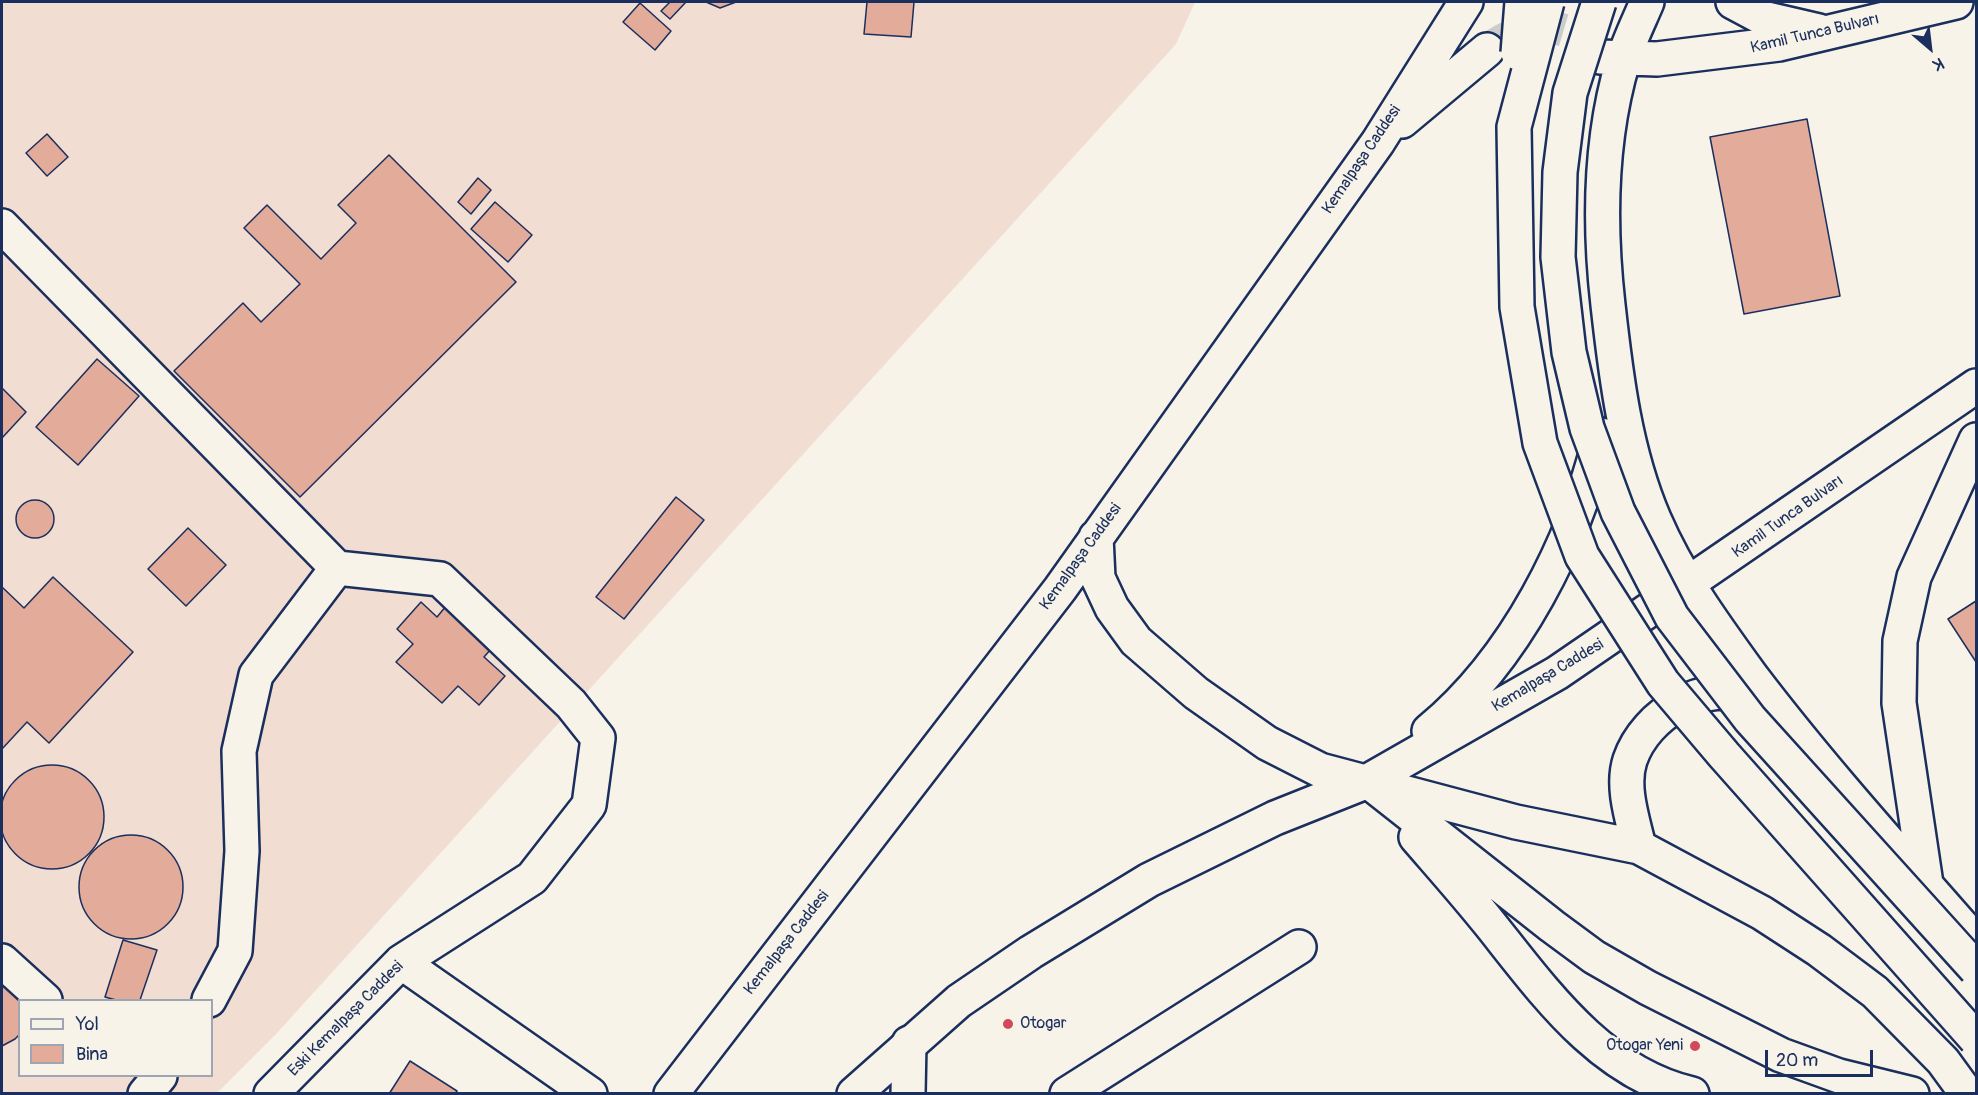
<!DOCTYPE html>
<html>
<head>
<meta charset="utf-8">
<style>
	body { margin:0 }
	#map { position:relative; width:1978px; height:1095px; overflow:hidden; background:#f7f3e8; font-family:Pangolin,sans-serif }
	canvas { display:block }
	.frame { position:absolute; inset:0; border:3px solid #1b2f5e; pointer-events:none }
	.legend { position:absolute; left:18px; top:999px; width:195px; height:78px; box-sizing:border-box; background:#f7f3e8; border:2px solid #9fa5b1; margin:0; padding:8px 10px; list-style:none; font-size:18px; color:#1b2f5e }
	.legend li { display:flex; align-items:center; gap:12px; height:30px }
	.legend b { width:30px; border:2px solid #9fa5b1 }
	.north { position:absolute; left:1900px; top:18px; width:60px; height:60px; -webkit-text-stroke:4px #f7f3e8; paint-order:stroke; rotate:152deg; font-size:16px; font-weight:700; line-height:24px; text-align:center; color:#1b2f5e }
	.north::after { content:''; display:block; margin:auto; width:21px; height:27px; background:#1b2f5e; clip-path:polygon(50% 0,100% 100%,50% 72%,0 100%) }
	.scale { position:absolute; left:1765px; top:1050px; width:108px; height:27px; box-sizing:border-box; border:3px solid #1b2f5e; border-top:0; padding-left:8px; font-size:18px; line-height:21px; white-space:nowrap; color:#1b2f5e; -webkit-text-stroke:4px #f7f3e8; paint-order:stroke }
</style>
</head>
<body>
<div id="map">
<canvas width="1978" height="1095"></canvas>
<div class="frame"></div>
<ul class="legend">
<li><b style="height:8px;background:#f7f3e8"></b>Yol</li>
<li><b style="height:16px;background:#e2ab9a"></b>Bina</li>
</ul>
<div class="north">K</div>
<div class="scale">20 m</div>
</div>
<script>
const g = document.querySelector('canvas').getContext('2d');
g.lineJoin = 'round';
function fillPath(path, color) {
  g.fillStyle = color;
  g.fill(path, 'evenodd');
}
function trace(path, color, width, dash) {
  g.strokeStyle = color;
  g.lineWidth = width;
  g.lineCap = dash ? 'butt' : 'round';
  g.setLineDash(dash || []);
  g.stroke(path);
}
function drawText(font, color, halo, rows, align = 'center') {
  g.font = font + ' Pangolin,sans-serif';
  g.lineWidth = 5;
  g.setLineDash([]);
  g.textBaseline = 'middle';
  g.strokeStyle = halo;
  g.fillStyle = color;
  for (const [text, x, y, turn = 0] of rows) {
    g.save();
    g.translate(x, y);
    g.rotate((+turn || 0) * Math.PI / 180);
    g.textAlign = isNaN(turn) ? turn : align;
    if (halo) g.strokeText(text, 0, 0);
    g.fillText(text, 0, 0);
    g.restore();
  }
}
fillPath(new Path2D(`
	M2 2H1195L1176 44 276 1034 217 1093 2 1094ZM20 1000H212V1076H20Z`), '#f1ddd1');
const building = new Path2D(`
	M670 2H686L670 19 661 11Z
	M706 2H736L720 8Z
	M867 2H914L911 37 864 34Z
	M640 3 671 31 655 50 623 22Z
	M1807 119 1840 296 1744 314 1710 137Z
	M47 134 68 157 47 176 26 153Z
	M389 155 516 282 300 497 174 371 243 303 261 322 300 284 244 228 267 205 321 259 356 223 338 205Z
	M478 178 491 190 471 214 458 202Z
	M495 202 532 235 508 262 471 229Z
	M97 359 139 396 78 465 36 427Z
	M2 388 26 412 2 438Z
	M676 497 704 520 624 619 596 597Z
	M16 519a19 19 0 1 1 38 0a19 19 0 1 1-38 0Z
	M188 528 226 565 186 606 148 569Z
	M53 577 133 652 49 743 27 722 2 749V587L24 608Z
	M451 600 498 641 484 657 505 676 479 705 458 686 442 703 396 662 413 644 397 629 421 602 437 617Z
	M1976 601V662L1948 619Z
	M0 817a52 52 0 1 1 104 0a52 52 0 1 1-104 0Z
	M79 887a52 52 0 1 1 104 0a52 52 0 1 1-104 0Z
	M123 940 157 950 140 1000H116L105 997Z
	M2 986 9 988 21 1000 20 1034 15 1039 2 1046Z
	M410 1061 457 1091 455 1094H389Z`);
fillPath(building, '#e2ab9a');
trace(building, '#1b2f5e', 1.5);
trace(new Path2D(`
	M1487 50C1525 23 1568 15 1600 57`), '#cbcccc', 33, [33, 16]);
const minor = new Path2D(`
	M2 226 337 568 440 579 571 704 598 738 589 805 532 878 401 962 271 1094
	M1368 781 1552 926 1594 957 1648 988 1781 1055 1839 1076 1912 1094
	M1416 837C1441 866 1466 894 1490 924 1545 993 1601 1073 1692 1094
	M2 961 45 1000
	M401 962 590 1094
	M209 1000 235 951 242 851 239 751 256 675 337 568
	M145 1094 160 1076
	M908 1094 909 1043
	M1067 1094 1299 947`);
const major = new Path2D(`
	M1647 2C1639 21 1629 41 1623 61 1600 138 1599 226 1608 305 1616 377 1625 451 1654 519 1679 577 1715 626 1752 677 1822 769 1900 855 1976 942
	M1733 2 1763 18 1819 31
	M1600 57 1657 59 1779 44 1956 2
	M1402 121 1487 50
	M1096 537 1098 578 1112 608 1136 641 1196 693 1267 743 1320 770 1516 822 1639 847 1762 913 1819 950 1875 992 1943 1061 1967 1094
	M1429 731C1516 659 1574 543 1601 435
	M1639 847C1633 821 1621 787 1630 760 1646 713 1706 678 1752 698
	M1926 884 1899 703 1900 641 1914 577 1976 440
	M671 1094 1060 589 1378 142 1466 2
	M854 1094 959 1001 1031 952 1149 880 1275 818 1368 781 1557 673 1976 386`);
trace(minor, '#1b2f5e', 38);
trace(major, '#1b2f5e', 38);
trace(minor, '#f7f3e8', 33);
trace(major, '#f7f3e8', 33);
const majorBridge = new Path2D(`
	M1547 2 1514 127 1517 307 1540 443 1582 556 1663 683 1724 755 1976 1039
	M1599 2 1570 93 1560 172 1558 257 1569 352 1587 428 1618 512 1672 617 1750 719 1976 969
	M1518 53 1522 2`);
trace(majorBridge, '#1b2f5e', 38, []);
trace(majorBridge, '#f7f3e8', 33);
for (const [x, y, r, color] of [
	[1008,1024,6,"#d1495b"],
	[1695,1046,6,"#d1495b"]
]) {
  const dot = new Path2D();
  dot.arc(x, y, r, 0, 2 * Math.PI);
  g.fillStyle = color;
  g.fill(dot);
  trace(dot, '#f7f3e8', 2);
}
drawText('16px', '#1b2f5e', '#f7f3e8', [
	["Kamil Tunca Bulvarı",1815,34,-13],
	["Kemalpaşa Caddesi",1362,160,-56],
	["Kamil Tunca Bulvarı",1788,517,-35],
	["Kemalpaşa Caddesi",1081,557,-54],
	["Kemalpaşa Caddesi",1548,676,-31],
	["Kemalpaşa Caddesi",787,943,-52],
	["Eski Kemalpaşa Caddesi",346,1019,-45]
]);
drawText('16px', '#1b2f5e', '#f7f3e8', [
	["Otogar",1020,1024],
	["Otogar Yeni",1683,1046,"right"]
], 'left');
</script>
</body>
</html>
